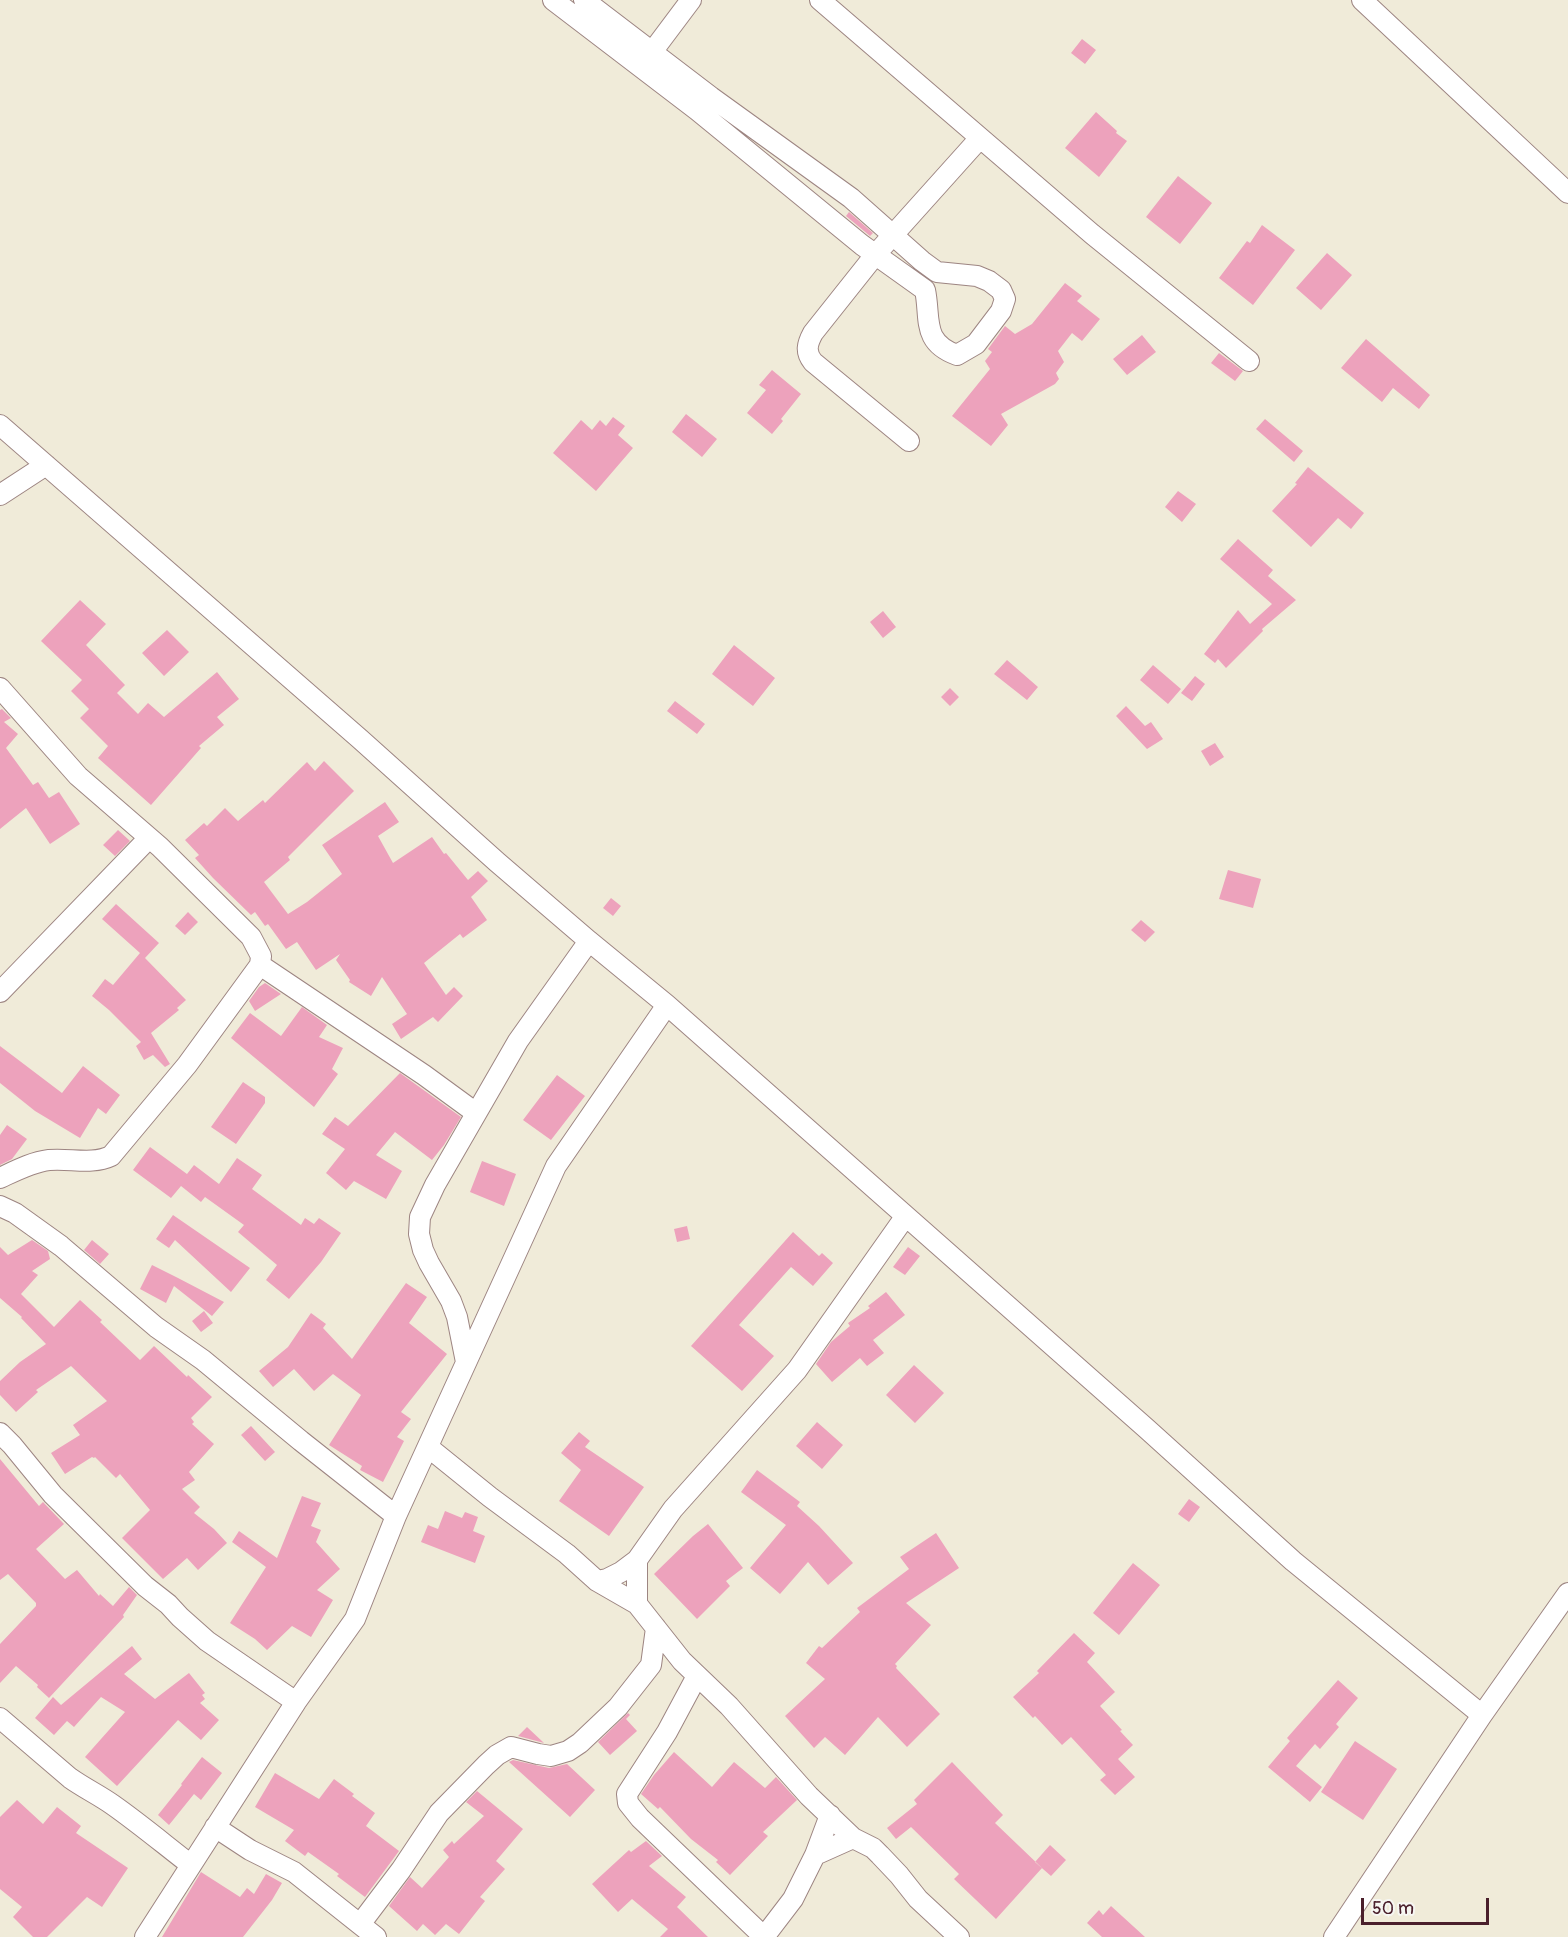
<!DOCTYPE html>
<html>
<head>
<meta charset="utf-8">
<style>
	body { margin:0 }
	#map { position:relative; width:1568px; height:1937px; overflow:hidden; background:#f0ebd9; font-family:Pangolin,sans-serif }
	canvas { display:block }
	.scale { position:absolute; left:1361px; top:1898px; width:128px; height:27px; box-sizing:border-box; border:3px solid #4a1f2b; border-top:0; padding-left:8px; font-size:18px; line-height:21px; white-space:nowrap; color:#4a1f2b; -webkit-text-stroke:4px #f6f6f2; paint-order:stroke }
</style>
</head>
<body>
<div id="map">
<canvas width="1568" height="1937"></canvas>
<div class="scale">50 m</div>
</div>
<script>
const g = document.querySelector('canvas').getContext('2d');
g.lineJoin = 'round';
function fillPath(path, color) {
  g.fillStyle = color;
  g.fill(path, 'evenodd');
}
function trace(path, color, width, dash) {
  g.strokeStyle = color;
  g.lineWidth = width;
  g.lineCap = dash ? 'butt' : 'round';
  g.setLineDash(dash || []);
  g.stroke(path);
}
fillPath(new Path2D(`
	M1082 39 1096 50 1085 64 1071 53Z
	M1096 112 1117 131 1116 133 1127 141 1099 177 1065 148Z
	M1178 176 1212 203 1180 244 1146 217Z
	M849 212 873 233 870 236 846 216Z
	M1262 225 1295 250 1253 305 1219 278 1247 241 1250 243Z
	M1327 253 1352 275 1321 310 1296 288Z
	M1065 283 1082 296 1077 301 1100 319 1082 341 1072 333 1058 351 1064 362 1056 373 1059 379 1055 384 1001 414 1008 425 991 446 952 416 990 369 985 361 992 352 988 349 1005 326 1015 334 1032 324Z
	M1142 335 1156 352 1127 375 1113 359Z
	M1366 339 1430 395 1419 409 1393 388 1382 402 1341 368Z
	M1219 353 1243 371 1235 381 1211 363Z
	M772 370 801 394 781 419 783 421 772 434 747 413 766 390 759 385Z
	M686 414 717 439 702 457 672 432Z
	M613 417 625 426 618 435 633 448 596 491 553 453 581 420 592 430 600 420 606 426Z
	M1265 419 1303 451 1294 462 1256 429Z
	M1308 467 1364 513 1351 529 1338 518 1311 547 1272 511 1297 484 1295 483Z
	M1178 491 1196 504 1182 522 1165 507Z
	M1238 539 1273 570 1268 576 1296 600 1262 629 1263 631 1226 668 1218 659 1215 663 1204 654 1238 610 1250 624 1272 604 1220 559Z
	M80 600 106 624 86 645 125 685 117 693 138 714 148 703 164 717 217 672 239 699 217 717 224 725 199 746 201 748 151 805 98 758 108 746 80 718 89 709 71 691 82 680 41 641Z
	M883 611 896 627 883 638 870 622Z
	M167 630 189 652 164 676 142 653Z
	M734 645 775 678 753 706 712 674Z
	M1007 660 1038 687 1027 700 994 674Z
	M1153 665 1181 689 1168 704 1140 680Z
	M1195 676 1205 684 1192 701 1181 693Z
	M950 688 959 697 950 706 941 697Z
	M675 701 705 724 697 734 667 711Z
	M1126 706 1145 726 1151 722 1163 739 1147 749 1116 716Z
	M2 709 11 718 4 722 18 734 6 748 33 785 38 782 49 798 59 792 80 824 50 844 26 808 0 829V710Z
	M1215 743 1224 757 1210 766 1201 751Z
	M324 761 354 791 288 857 290 860 264 882 288 914 307 902 342 874 322 845 385 802 399 822 378 836 393 863 432 837 444 854 446 853 468 880 478 871 488 881 471 897 487 920 463 938 460 934 424 963 446 995 454 987 463 996 438 1022 433 1017 401 1039 392 1024 407 1014 382 977 371 996 349 982 350 980 336 960 340 954 316 970 297 942 286 949 268 924 265 926 255 912 251 915 213 878 195 858 199 855 185 840 204 823 207 826 225 808 238 821 263 800 265 803 307 762 315 771Z
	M118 830 130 841 115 856 103 845Z
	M1228 870 1261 879 1253 908 1219 899Z
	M611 898 621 906 613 916 603 908Z
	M116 904 159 943 145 958 186 1000 177 1008 179 1010 151 1033 170 1064 165 1067 153 1055 144 1060 136 1046 141 1042 109 1010 92 996 105 979 113 985 140 953 102 919Z
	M188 912 198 922 185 935 175 926Z
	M1141 920 1155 932 1145 942 1131 930Z
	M265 983 281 994 255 1011 249 1001 259 987Z
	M302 1007 327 1025 319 1037 343 1048 332 1069 338 1074 314 1107 231 1038 250 1013 281 1036Z
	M0 1046 62 1093 83 1066 120 1095 106 1114 98 1108 80 1138 35 1111 0 1083Z
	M400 1073 461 1117 444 1145 432 1160 395 1132 376 1155 402 1171 386 1199 354 1181 346 1190 326 1173 345 1149 322 1134 335 1117 348 1126Z
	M557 1075 585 1096 551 1140 523 1120Z
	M243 1082 265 1097V1103L236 1144 211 1127Z
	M7 1125 27 1139 12 1159 0 1165V1135Z
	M150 1147 187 1174 194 1165 219 1184 237 1158 262 1175 252 1189 301 1225 305 1218 314 1224 319 1218 341 1233 321 1262 289 1299 266 1280 277 1265 238 1232 244 1225 205 1197 201 1202 181 1186 171 1198 133 1170Z
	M482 1161 516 1174 504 1206 470 1192Z
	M173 1215 250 1268 231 1292 175 1240 169 1248 156 1239Z
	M687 1226 690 1239 677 1242 674 1229Z
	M793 1232 819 1256 822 1253 833 1263 813 1286 791 1267 739 1325 774 1356 742 1391 691 1346Z
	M32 1240 48 1251 50 1259 32 1271 38 1275 21 1294 54 1327 80 1300 102 1320 100 1322 140 1360 154 1346 187 1377 188 1375 212 1397 191 1418 194 1422 192 1424 214 1444 189 1472 195 1480 182 1489 200 1507 194 1513 214 1529 227 1543 198 1570 187 1558 163 1579 122 1538 150 1510 120 1474 116 1478 95 1457 94 1458 92 1457 65 1474 51 1453 80 1435 73 1425 107 1401 71 1366 36 1390 38 1392 16 1412 0 1395V1381L20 1362 46 1344 21 1318 22 1317 0 1298V1247L8 1255Z
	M92 1240 109 1254 100 1264 84 1250Z
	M908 1247 920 1256 905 1275 893 1267Z
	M152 1265 178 1278 224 1302 212 1316 174 1286 166 1303 140 1289Z
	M406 1283 427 1297 409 1323 447 1354 401 1412 411 1419 397 1437 404 1441 383 1482 360 1470 362 1466 329 1445 361 1395 333 1374 314 1391 294 1369 273 1387 259 1371 288 1347 311 1313 326 1324 323 1328 352 1359Z
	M886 1292 905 1315 873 1340 884 1353 867 1366 860 1358 832 1382 816 1364 831 1342 850 1326 848 1323 870 1308 868 1306Z
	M204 1311 213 1323 201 1332 192 1321Z
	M914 1365 944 1393 915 1423 886 1395Z
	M817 1422 843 1445 822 1469 796 1446Z
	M251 1426 275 1452 265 1461 241 1435Z
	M579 1432 590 1441 585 1447 644 1487 609 1536 559 1501 581 1470 561 1453Z
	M0 1459 39 1506 43 1502 64 1524 36 1549 65 1579 77 1570 99 1596 100 1594 113 1606 129 1587 137 1595 123 1615 124 1617 49 1698 37 1687 38 1685 16 1666 0 1683V1644L36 1606V1603L8 1574 0 1580Z
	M757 1470 800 1502 797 1506 819 1526 853 1563 828 1585 808 1562 780 1594 750 1568 786 1525 741 1492Z
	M302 1496 321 1503 311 1526 321 1530 316 1542 340 1569 317 1590 333 1600 311 1637 292 1626 267 1650 255 1639 230 1623 266 1567 232 1542 239 1531 277 1558Z
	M1189 1499 1200 1507 1189 1522 1178 1514Z
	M445 1511 462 1518 465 1512 478 1517 473 1531 485 1536 475 1563 421 1542 428 1525 438 1529Z
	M708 1524 743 1568 726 1581 730 1586 697 1619 654 1574 693 1536Z
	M936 1533 959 1568 906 1603 931 1625 895 1664 897 1666 896 1668 940 1714 907 1747 878 1717 845 1755 825 1737 814 1748 785 1716 825 1679 806 1663 819 1646 822 1648 860 1612 857 1608 909 1569 900 1557Z
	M1133 1563 1160 1585 1119 1635 1093 1613Z
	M1074 1633 1095 1653 1087 1662 1115 1692 1100 1706 1122 1730 1120 1731 1133 1745 1118 1759 1135 1777 1115 1795 1100 1780 1106 1775 1071 1737 1062 1745 1035 1716 1033 1718 1013 1697 1039 1673 1037 1671Z
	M132 1646 142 1659 124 1674 155 1699 189 1673 205 1693 202 1695 205 1699 200 1703 219 1720 201 1740 178 1720 117 1786 85 1757 125 1712 101 1697 74 1727 67 1721 54 1735 35 1718 53 1697 61 1705Z
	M1338 1680 1358 1698 1336 1724 1339 1727 1320 1749 1315 1744 1296 1766 1322 1787 1310 1802 1268 1767 1290 1741 1287 1738Z
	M628 1713 630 1715 626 1719 637 1731 610 1755 598 1742Z
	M527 1727 544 1743 518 1736Z
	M1355 1741 1397 1769 1363 1820 1321 1792Z
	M674 1752 712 1787 734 1762 765 1788 776 1777 797 1800 763 1832 768 1836 730 1875 716 1862 718 1860 691 1839 660 1807 658 1809 641 1794 654 1775Z
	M202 1757 222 1773 201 1800 194 1794 169 1825 158 1815 182 1785 181 1784Z
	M513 1760 549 1768 567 1764 595 1790 570 1817 509 1762Z
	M952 1762 1003 1815 995 1823 1042 1868 996 1919 954 1879 959 1874 911 1827 896 1839 887 1828 917 1804 914 1800Z
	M275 1773 319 1799 334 1779 354 1794 352 1796 375 1813 366 1826 399 1851 365 1897 337 1876 339 1874 308 1852 305 1856 285 1841 294 1830 255 1807Z
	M477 1791 523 1829 496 1861 505 1869 480 1897 485 1901 459 1934 446 1924 435 1935 423 1924 417 1931 389 1906 410 1877 422 1888 449 1857 443 1850 452 1841 454 1844 484 1816 466 1802Z
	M17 1800 43 1824 57 1807 81 1826 76 1833 128 1868 102 1907 87 1897 47 1937H33L13 1917 22 1907 0 1889V1817Z
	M646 1841 662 1856 649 1866 686 1897 677 1907 708 1937H660L668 1929 632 1899 618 1912 592 1884 629 1850 631 1852Z
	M1050 1845 1066 1860 1051 1876 1035 1862Z
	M201 1872 240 1897 247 1888 254 1894 266 1874 282 1883 272 1900 243 1937H162Z
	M1111 1906 1145 1937H1102L1087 1923 1099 1910 1103 1915Z`), '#eda2bc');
const minor = new Path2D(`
	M553 0 697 110 862 245 925 290C931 318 921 342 957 355L976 344 1001 311 1005 299 1001 290 989 281 977 276 937 272 922 261 851 198 711 97 584 0
	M820 0 1092 234 1249 361
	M1362 0 1568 193
	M652 52 691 0
	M0 425 360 739 497 862 589 941 667 1005 1147 1429 1293 1561 1482 1715
	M909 441 813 362C805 352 807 344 813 333L875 255 980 138
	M0 495 46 465
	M0 688 78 776 160 847 251 937 261 956 260 965 187 1065 111 1156C92 1165 70 1158 49 1160 32 1162 15 1171 0 1178
	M260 965 424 1075 476 1113
	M0 992 149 838
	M0 1206 15 1213 61 1246 156 1327 203 1360 301 1441 396 1516
	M466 1362 457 1317 451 1301 429 1263 423 1250 419 1234 420 1217 435 1185 518 1041 589 941
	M0 1433 12 1445 53 1495 145 1586 168 1604 180 1617 207 1641 296 1702
	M428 1447 490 1497 567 1554 597 1581 637 1604 682 1661 729 1706 809 1796 853 1838 873 1848 880 1855 899 1875 918 1899 959 1937
	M637 1560V1604
	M597 1581 607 1579 621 1572 637 1560 673 1509 797 1370 905 1217
	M697 1676 667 1732 627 1794 628 1803 640 1818 764 1937
	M0 1718 70 1778C84 1788 99 1795 113 1805 140 1824 165 1845 191 1865
	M215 1827 250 1850 294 1872 376 1937
	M815 1855 853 1838
	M361 1923 401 1870 439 1813 486 1765 497 1755 511 1747 538 1754 551 1756 568 1751 580 1743 618 1707 651 1665 656 1628
	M145 1937 296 1702 355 1619 396 1516 556 1166 667 1005
	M764 1937 793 1899 815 1855 830 1815
	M1334 1937 1482 1715 1568 1593`);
trace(minor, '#9d8582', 22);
trace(minor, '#fff', 20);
</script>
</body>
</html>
